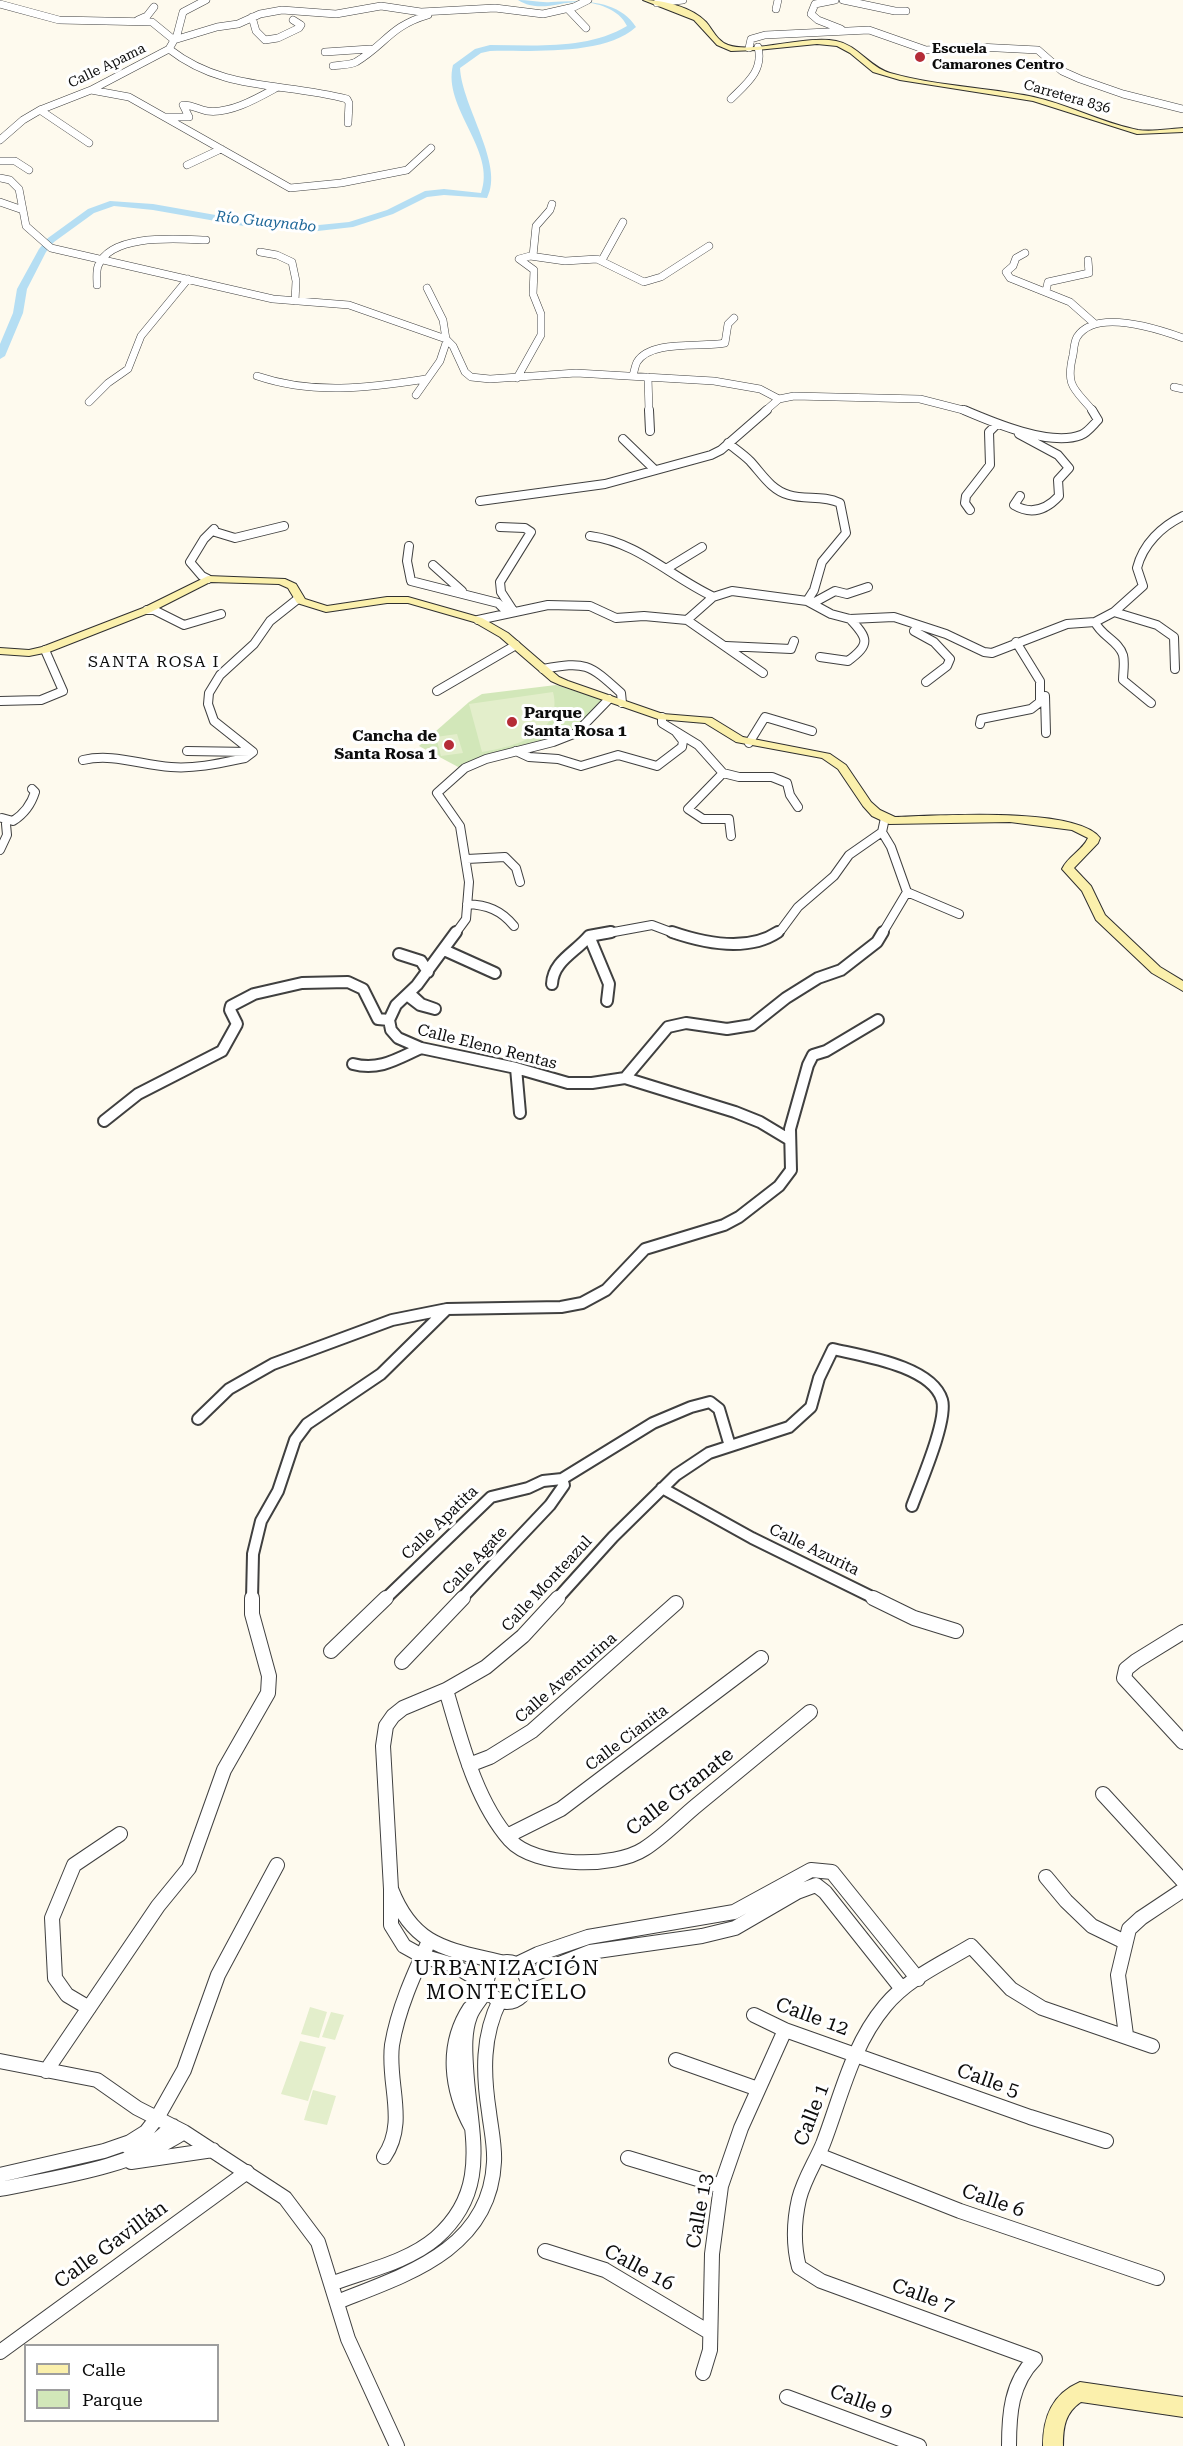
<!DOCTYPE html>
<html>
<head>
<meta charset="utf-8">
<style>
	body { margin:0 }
	#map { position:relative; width:1183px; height:2446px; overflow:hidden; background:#fefaee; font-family:"Roboto Serif",serif }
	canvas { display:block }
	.legend { position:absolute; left:24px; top:2344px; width:195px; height:78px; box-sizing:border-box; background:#fff; border:2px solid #9e9e9e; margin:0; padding:8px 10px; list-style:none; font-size:18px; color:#0d0d0d }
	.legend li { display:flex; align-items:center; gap:12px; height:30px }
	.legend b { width:30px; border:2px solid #9e9e9e }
</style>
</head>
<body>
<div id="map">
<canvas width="1183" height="2446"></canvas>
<ul class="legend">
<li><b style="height:8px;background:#fbf0ac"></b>Calle</li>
<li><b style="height:16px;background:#d2e7b9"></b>Parque</li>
</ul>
</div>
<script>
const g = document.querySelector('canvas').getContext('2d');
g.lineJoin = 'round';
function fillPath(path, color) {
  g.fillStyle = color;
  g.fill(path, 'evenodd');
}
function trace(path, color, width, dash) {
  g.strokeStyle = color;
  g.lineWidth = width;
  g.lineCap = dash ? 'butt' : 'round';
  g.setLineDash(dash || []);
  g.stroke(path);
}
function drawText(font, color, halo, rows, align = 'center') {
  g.font = font + ' "Roboto Serif",serif';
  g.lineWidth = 6;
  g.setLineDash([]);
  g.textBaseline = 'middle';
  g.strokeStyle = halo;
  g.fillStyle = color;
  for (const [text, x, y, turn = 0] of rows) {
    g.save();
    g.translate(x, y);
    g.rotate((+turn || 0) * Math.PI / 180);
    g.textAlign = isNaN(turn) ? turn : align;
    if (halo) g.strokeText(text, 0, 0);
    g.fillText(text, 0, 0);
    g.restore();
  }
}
fillPath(new Path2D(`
	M556 685 603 700 570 733 460 768 419 746 469 702 482 694Z`), '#d2e7b9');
fillPath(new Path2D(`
	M553 692C564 734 513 747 482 752L469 704Z
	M457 734 463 753 441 756 436 737Z
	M310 2007 327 2012 319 2038 301 2034Z
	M331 2012 344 2015 335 2040 322 2037Z
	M300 2041 326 2047 308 2101 281 2094Z
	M313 2090 336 2096 327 2125 304 2120Z`), '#e3eecb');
fillPath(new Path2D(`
	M518 0C529 0 541 3 551 2 583 0 619 0 636 27 604 56 532 50 490 51L481 53 460 68C462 107 505 165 487 198L444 195 427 197 393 214 353 227 309 232 244 226 153 210 114 206 94 213 54 242 46 252 27 289 23 313 5 356 0 359V344L13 313 17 289 39 249 48 238 88 209 110 201 153 204 244 220 309 226 349 222 387 210 425 191 444 189 481 193C497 150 442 108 453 65L475 49 490 45C536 45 587 50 627 26 619 9 597 2 578 2 558 2 539 13 518 0Z`), '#b5def3');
const streetFar3 = new Path2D(`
	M835 0 815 4 811 14 818 20 841 29
	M843 0 895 11H906
	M657 3 683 0
	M0 4 59 20 152 22 174 40
	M568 9 586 28
	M776 9 778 0
	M252 17 256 31 265 40 278 38 299 28 301 25 293 20
	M138 20 147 16 154 7
	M174 40 217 27 238 24 260 14 282 10 336 14 381 6 421 12 495 8 543 14 574 7 588 0
	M749 48 751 39 765 35 869 30 926 50 978 47 1038 50 1062 71 1080 79 1123 94 1183 109
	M169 49C224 92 283 82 347 99L349 103 348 123
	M325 52 370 49
	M333 66C340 65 350 65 356 62 386 44 390 26 428 15
	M91 90 129 97 290 188 341 183 407 170 431 148
	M731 99C746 84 764 71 758 47
	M40 110 89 143
	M165 117H189L183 105C192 105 198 109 207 111 230 114 256 99 276 88
	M0 140 23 120 40 110 91 90 169 49 177 35 183 12 206 0
	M0 161H15L29 170
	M187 165 221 149
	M0 178 10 180 19 189 26 226 51 248 273 299 349 305 446 339
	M0 202 20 209
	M260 252 277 255 292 262 296 281 295 301
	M1025 253 1016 258 1013 266 1006 272 1010 278 1070 302 1095 324
	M533 256 536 226 550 210 552 204
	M602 260 623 222
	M97 285C97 279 96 272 98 266 111 233 177 239 206 240
	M427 288 443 320 446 339 453 346 465 372 471 377 490 379 576 373 714 381 760 389 779 399
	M1046 291 1048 282 1089 273 1088 260
	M257 376C313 395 368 388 426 379
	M633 376C634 372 635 366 637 362 651 339 702 348 725 343L728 324 734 318
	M648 377 649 411
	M517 378 541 335V314L533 294 534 270 519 259 530 256 565 261 597 259 644 282 661 277 709 246
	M1174 387 1183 389
	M416 395 440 361 447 340
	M89 402 108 383 128 369 141 336 188 279
	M765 411 779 399 794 396 920 399 967 411
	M1093 411C1075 389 1065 387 1073 355 1074 349 1074 342 1077 337 1096 308 1158 329 1183 338`);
const streetFar2 = new Path2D(`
	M649 410 650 431
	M964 410C992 422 1050 447 1081 435 1087 433 1093 425 1098 420L1092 410
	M1019 434 1058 455 1069 468 1058 480 1059 496C1046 510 1031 515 1014 505L1020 496
	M623 439 655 470
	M728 443C735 449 743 454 750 461 762 474 771 490 789 495 806 500 823 495 840 503L846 533 822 562 814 590 807 601
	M480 501 605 484 711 455 721 450 767 410
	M970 510 965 503 966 496 990 465 989 432 996 425
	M500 527 525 528 531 532 500 582 501 592 514 612
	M212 531 235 538 284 526
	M590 536C637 542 670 576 712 596
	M409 546 407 561 411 581 498 603 508 613
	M433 565 462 591
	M666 569 702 547
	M208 579 202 576 190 562 204 539 214 529
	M813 603 835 591 847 594 868 587
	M147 610H154L184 625 221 614
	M1114 612 1157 625 1174 637 1175 669
	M478 620 548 605 590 606 616 618 644 616 687 620 713 597 732 591 807 601 831 614 850 619 894 617 946 634 984 652 992 653 1067 624 1095 622 1114 612 1143 586 1137 568C1143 544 1162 526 1183 516
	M687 620 763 673
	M1095 622C1101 636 1119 641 1123 655 1125 663 1123 672 1123 680L1151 703
	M914 631 934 642 950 659 947 666 926 682
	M726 646 791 649 794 641
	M820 657 848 661C871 644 868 638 850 619
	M543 669C586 661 589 664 621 693L622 703
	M437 691 516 645
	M1045 696 1046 733
	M0 701 41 700 63 691 45 650
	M662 717V723L698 745 723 773 739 777H772L787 783 790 795 798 807
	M980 724 981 719 1031 709 1040 702V681L1016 642
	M749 743 765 717 812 731
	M187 751 250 752
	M516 751 529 757 558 759 581 766 618 755 657 766 682 747 683 741 676 732
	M83 760C113 753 141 765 171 767 196 769 221 763 245 758L253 752 214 721 208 704 209 693 220 675 254 644 270 621 299 598
	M723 773 688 809 703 819H729L731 836
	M2 818 13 821C24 814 31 805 35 792L32 789
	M0 850 7 835 6 824
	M467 859 505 857 516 868 520 882
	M907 892 959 914
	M467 904C487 905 501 910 514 926
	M455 934 466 919 469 882 460 826 437 793 465 768 486 759 553 742 576 733 609 699
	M603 934 652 925 676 934
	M776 934 781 930 798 907 834 876 849 855 882 832
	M882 934 907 892 891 847 882 832 885 818`);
const streetFar1 = new Path2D(`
	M456 932 417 985 396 1005 389 1020 391 1030 398 1038 421 1048 516 1068 568 1083H592L625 1078 735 1112 760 1122 790 1140
	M672 932C704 943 748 952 778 932
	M444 950 495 973
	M399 954 421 961 428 972
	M552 984C553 961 576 952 589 936
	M407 995 420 1005 435 1009 421 1004 409 993
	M607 1001 609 984 589 936 611 932
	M353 1064C379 1071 397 1059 421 1048
	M516 1068 520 1113
	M625 1078 668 1027 686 1023 727 1029 752 1025 786 998 818 978 841 970 877 942 883 932
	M104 1121 138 1094 222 1051 237 1024 230 1010 231 1006 254 994 302 983 348 982 363 989 378 1019 389 1020
	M198 1419 229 1389 273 1364 392 1320 447 1309
	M662 1488 752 1538 876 1599
	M252 1599 253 1554 261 1521 278 1491 295 1440 307 1424 381 1374 447 1309 561 1307 582 1303 606 1290 645 1249 724 1225 739 1217 779 1186 791 1170 790 1129 808 1065 813 1055 826 1051 878 1020
	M385 1599 491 1497 528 1488 543 1481 562 1479 653 1423 691 1407 710 1402 719 1409 730 1446
	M461 1599 550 1505 564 1485 562 1479
	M557 1599 613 1537 676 1475 709 1453 789 1427 811 1407 819 1378 833 1349C863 1356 932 1366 942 1400 948 1420 920 1484 912 1506`);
const street = new Path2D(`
	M873 1598 914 1618 956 1631
	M1183 1632 1136 1661 1126 1669 1124 1678 1183 1742
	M331 1651 386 1598
	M402 1662 463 1598
	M446 1690C461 1740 475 1800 510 1840 535 1868 615 1868 644 1849 663 1837 680 1819 697 1805 735 1774 772 1743 810 1712
	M469 1765 490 1757 532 1731 676 1603
	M1103 1794 1183 1881
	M507 1836 561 1809 761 1658
	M1046 1877 1066 1901 1092 1926 1125 1942
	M391 1889 383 1746 386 1726 393 1716 403 1708 446 1690 486 1667 523 1636 558 1598
	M487 1982a20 20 0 1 1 40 0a20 20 0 1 1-40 0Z
	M515 1965 538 1954 588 1937 734 1912 811 1870 832 1872 918 1979
	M526 1977 590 1952 702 1936 735 1928 797 1892 816 1885 825 1892 902 1989
	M486 1984 453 1965 422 1956 404 1946 391 1925V1889C414 1948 448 1949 504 1963
	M89 2008 67 1995 55 1978 52 1918 74 1865 120 1834
	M470 2008C445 2046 451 2090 472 2128
	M754 2015 785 2030 1030 2117 1106 2141
	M1126 2035 1118 1975 1129 1929 1141 1918 1183 1890
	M676 2060 758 2089
	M0 2061 97 2080 137 2108 184 2132 285 2198 318 2242 348 2339 397 2446
	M46 2071 158 1906 189 1868 224 1770 268 1693 269 1676 252 1614V1598
	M128 2147 158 2139 173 2126
	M818 2155 960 2211 1157 2278
	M384 2157C408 2122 387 2084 392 2045 398 2009 414 1974 429 1941
	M628 2158 721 2186
	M131 2162 213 2150
	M0 2175 104 2151 130 2142 146 2132 157 2118 184 2070 218 1975 277 1865
	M0 2189C64 2176 128 2168 184 2132
	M545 2251 605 2270 709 2332
	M331 2284C365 2271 408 2262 436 2238 493 2188 469 2131 466 2066 465 2050 464 2032 470 2016 473 2007 482 1998 487 1989
	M337 2302C405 2275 490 2250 494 2162 495 2146 491 2129 489 2112 483 2073 482 2036 500 2000
	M0 2352 247 2172
	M703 2373 710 2350 712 2254 721 2186 741 2128 785 2030
	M787 2397 919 2446
	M1009 2446C1009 2414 1011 2383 1035 2359L821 2281 799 2267C793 2244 794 2221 799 2199 804 2179 815 2163 823 2144 841 2097 852 2045 885 2006 907 1979 941 1964 971 1946L1011 1989 1042 2008 1152 2046`);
const secondary = new Path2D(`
	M643 0C663 0 692 7 706 22 713 30 717 41 728 45 754 54 804 35 836 41 858 45 869 67 890 73 935 86 983 87 1029 96 1066 103 1101 123 1138 130 1152 132 1168 129 1183 128V132L1137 134 1033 101 900 80 873 72 850 53 837 46 817 44 757 50 731 51 717 45 694 20Z
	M208 576 285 579 296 584 305 599 327 606 387 597H408L482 618 508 633 559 677 568 681 663 714 712 718 743 737 830 754 846 765 871 802 880 810 895 817C934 816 1077 806 1100 838L1098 843 1074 868 1091 886 1105 915 1160 967 1183 981V991L1152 973 1096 920 1082 891 1062 869C1068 856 1082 851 1088 838L1072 830 1010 822 889 824 872 816 863 806 838 769 822 758 736 742 705 723 658 719 560 685 551 681 500 637 474 622 408 603H387L326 612 297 603 288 588 279 584 210 582 151 612 49 652 29 656 0 654V648L29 650 42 647 143 608Z
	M1080 2382 1183 2397V2417L1081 2402C1065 2413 1063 2427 1063 2446H1043C1043 2417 1052 2394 1080 2382Z`);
trace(streetFar3, '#404040', 8);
trace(streetFar2, '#404040', 10);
trace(streetFar1, '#404040', 14);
trace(street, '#404040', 16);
trace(secondary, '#2f2f2f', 2);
trace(streetFar3, '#fff', 7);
trace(streetFar2, '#fff', 8);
trace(streetFar1, '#fff', 10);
trace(street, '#fff', 14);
fillPath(secondary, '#fbf0ac');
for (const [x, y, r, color] of [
	[920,57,6,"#b52c37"],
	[512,722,6,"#b52c37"],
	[449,745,6,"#b52c37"]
]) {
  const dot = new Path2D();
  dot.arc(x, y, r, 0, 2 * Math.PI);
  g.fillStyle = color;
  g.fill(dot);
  trace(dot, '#fff', 2);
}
drawText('bold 14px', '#0d0d0d', '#fff', [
	["Escuela",932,49],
	["Camarones Centro",932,65]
], 'left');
drawText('14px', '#0d0d0d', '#fff', [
	["Calle Apama",107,66,-26],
	["Carretera 836",1067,97,16]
]);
drawText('italic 15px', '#1d6698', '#fff', [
	["Río Guaynabo",266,222,6]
]);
g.letterSpacing = '1.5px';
drawText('16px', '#0d0d0d', '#fff', [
	["SANTA ROSA I",154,662]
]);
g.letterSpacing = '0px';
drawText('bold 16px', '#0d0d0d', '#fff', [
	["Parque",524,713],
	["Santa Rosa 1",524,731],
	["Cancha de",437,736,"right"],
	["Santa Rosa 1",437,754,"right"]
], 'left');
drawText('16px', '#0d0d0d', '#fff', [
	["Calle Eleno Rentas",487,1047,14],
	["Calle Apatita",440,1523,-44],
	["Calle Azurita",814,1550,26],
	["Calle Agate",475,1561,-47],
	["Calle Monteazul",547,1584,-47],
	["Calle Aventurina",566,1678,-41],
	["Calle Cianita",627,1738,-37]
]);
drawText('20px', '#0d0d0d', '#fff', [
	["Calle Granate",680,1792,-38],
	["Calle 12",812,2017,20],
	["Calle 5",988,2081,20],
	["Calle 1",812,2115,-69],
	["Calle 6",993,2201,19],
	["Calle 13",700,2211,-80],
	["Calle Gavillán",111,2245,-36],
	["Calle 16",639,2268,28],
	["Calle 7",923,2296,20],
	["Calle 9",861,2402,20]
]);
g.letterSpacing = '1.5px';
drawText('21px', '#0d0d0d', '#fff', [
	["URBANIZACIÓN",507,1969],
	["MONTECIELO",507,1993]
]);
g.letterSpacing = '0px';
</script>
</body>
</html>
